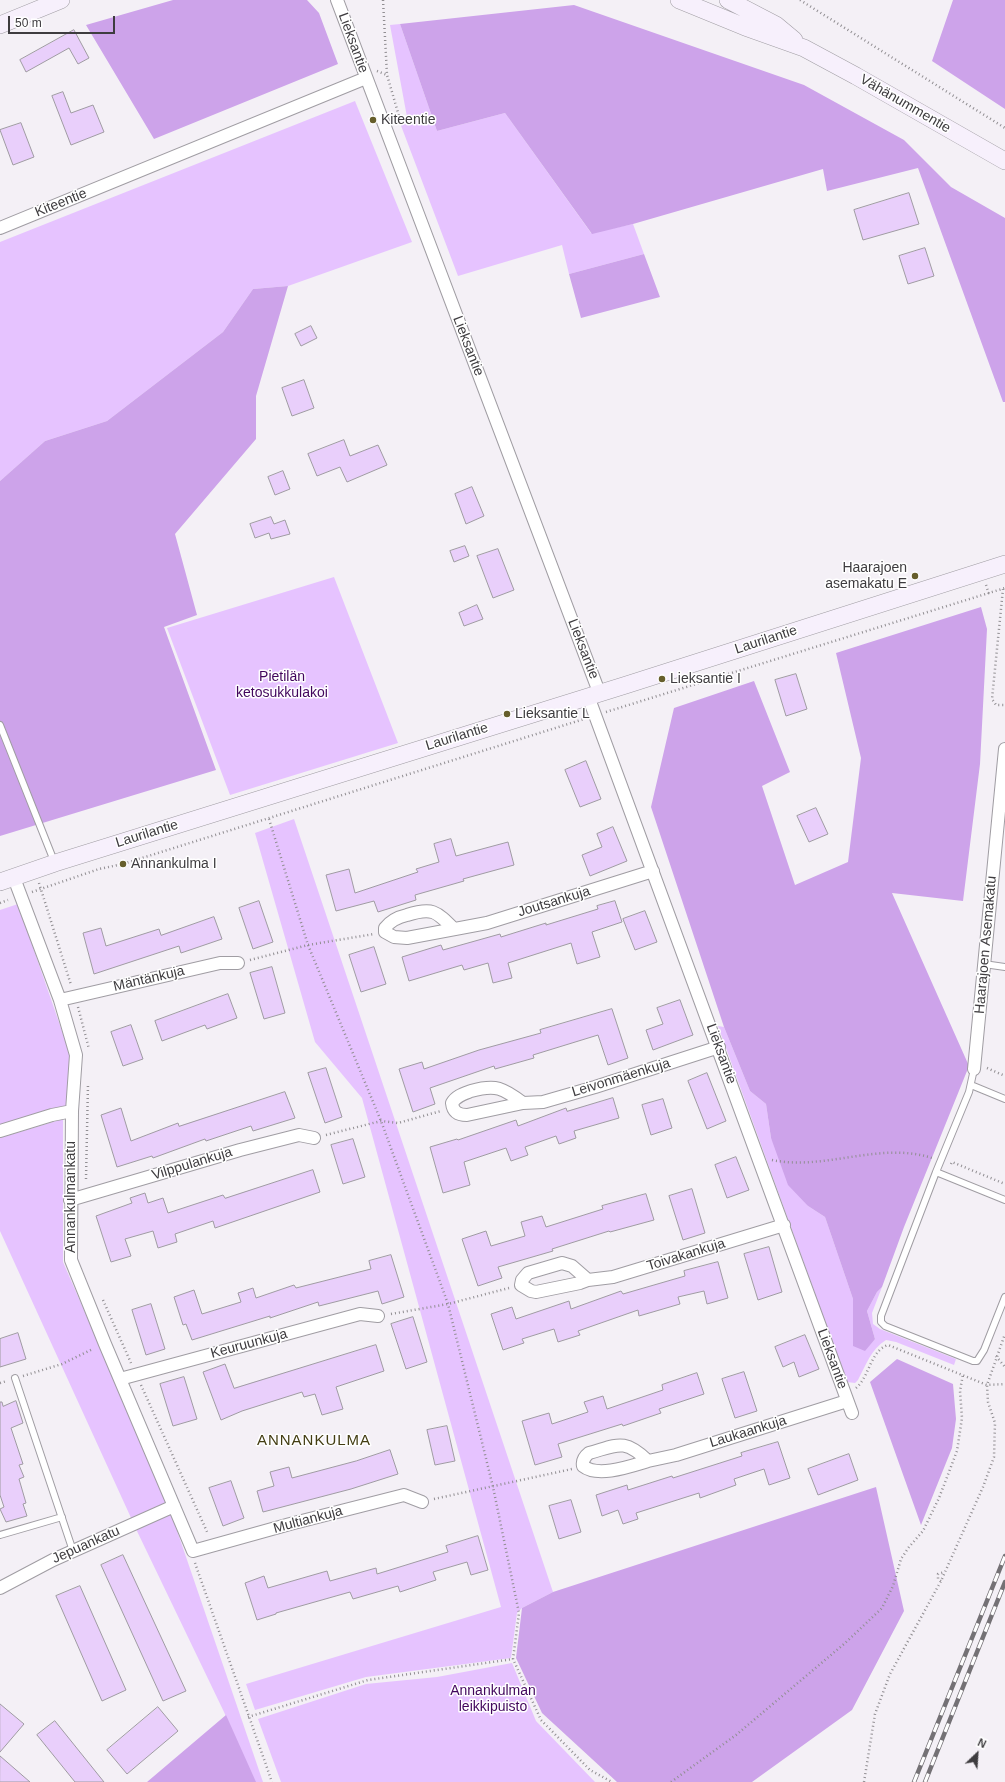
<!DOCTYPE html>
<html>
<head>
<meta charset="utf-8">
<style>
	body { margin:0 }
	#map { position:relative; width:1005px; height:1782px; overflow:hidden; background:#f4f0f6; font-family:Helvetica,sans-serif }
	canvas { display:block }
	.north { position:absolute; left:957px; top:1734px; width:40px; height:40px; -webkit-text-stroke:3px #fff; paint-order:stroke; rotate:25deg; font-size:11px; font-weight:700; line-height:16px; text-align:center; color:#3e3c3f }
	.north::after { content:''; display:block; margin:auto; width:14px; height:18px; background:#3e3c3f; clip-path:polygon(50% 0,100% 100%,50% 72%,0 100%) }
	.scale { position:absolute; left:8px; top:16px; width:107px; height:18px; box-sizing:border-box; border:2px solid #3e3c3f; border-top:0; padding-left:5px; font-size:12px; line-height:14px; white-space:nowrap; color:#3e3c3f; -webkit-text-stroke:3px #fff; paint-order:stroke }
</style>
</head>
<body>
<div id="map">
<canvas width="1005" height="1782"></canvas>
<div class="north">N</div>
<div class="scale">50 m</div>
</div>
<script>
const g = document.querySelector('canvas').getContext('2d');
g.lineJoin = 'round';
function fillPath(path, color) {
  g.fillStyle = color;
  g.fill(path, 'evenodd');
}
function trace(path, color, width, dash) {
  g.strokeStyle = color;
  g.lineWidth = width;
  g.lineCap = dash ? 'butt' : 'round';
  g.setLineDash(dash || []);
  g.stroke(path);
}
function drawText(font, color, halo, rows, align = 'center') {
  g.font = font + ' Helvetica,sans-serif';
  g.lineWidth = 3;
  g.setLineDash([]);
  g.textBaseline = 'middle';
  g.strokeStyle = halo;
  g.fillStyle = color;
  for (const [text, x, y, turn = 0] of rows) {
    g.save();
    g.translate(x, y);
    g.rotate((+turn || 0) * Math.PI / 180);
    g.textAlign = isNaN(turn) ? turn : align;
    if (halo) g.strokeText(text, 0, 0);
    g.fillText(text, 0, 0);
    g.restore();
  }
}
fillPath(new Path2D(`
	M400 24 437 131 505 113 591 233 633 224 644 254 569 274 562 245 458 276 400 123 407 117 390 25Z
	M355 101 412 242 288 286 253 289 223 332 107 421 45 441 0 481V242Z
	M334 577 398 743 230 795 167 628Z
	M294 819 553 1592 522 1608 517 1613 511 1658 366 1677 255 1710 246 1684 501 1607 362 1098 315 1042 255 833Z
	M18 904 71 1057 67 1107 0 1125V910Z
	M718 1026 724 1027 750 1091 766 1104 771 1138 808 1206 825 1217 853 1299V1346L875 1339 867 1311 877 1292 882 1287 872 1313 873 1324 880 1329 956 1359 954 1365 896 1342 886 1340C871 1349 866 1365 858 1380L855 1383 847 1382Z
	M63 1119V1262L168 1503 132 1520 0 1231V1138Z
	M171 1513 263 1782H255L224 1712 136 1529Z
	M512 1663 536 1721 595 1782H281L258 1719 366 1684 437 1677Z`), '#e6c3ff');
fillPath(new Path2D(`
	M173 0H307L319 13 338 64 154 139 86 25Z
	M953 0H1005V109L932 61Z
	M574 5 804 85 904 140 951 187 1005 218V402H1003L918 168 827 191 823 169 633 224 592 234 505 113 437 131 400 24Z
	M644 254 660 297 581 318 569 274Z
	M288 286 256 396V439L175 534 197 615 164 627 216 770 0 836V481L45 441 107 421 223 332 253 289Z
	M981 607 987 629 980 764 963 901 892 893 969 1066 904 1227 882 1287 877 1292 867 1311 875 1339 865 1351 853 1346V1299L825 1217 808 1206 788 1185 771 1138 766 1104 750 1091 724 1027 651 807 674 708 754 681 790 772 762 786 795 885 848 862 861 758 836 653Z
	M897 1359 953 1384 956 1419 952 1448 921 1525 870 1382Z
	M876 1487 904 1611 852 1710 752 1782H617L542 1713 516 1658 522 1608 553 1592Z
	M226 1715 256 1782H147Z`), '#cda3ea');
const building = new Path2D(`
	M74 30 89 58 78 64 69 48 26 72 20 60Z
	M63 92 71 113 93 105 104 132 71 145 52 96Z
	M21 123 34 157 13 165 0 130Z
	M909 193 919 224 863 240 854 210Z
	M925 248 934 276 908 284 899 256Z
	M311 326 317 338 301 346 295 334Z
	M304 380 314 408 292 416 282 388Z
	M344 440 350 456 378 445 387 465 347 482 340 467 317 476 308 454Z
	M283 471 290 489 275 495 268 477Z
	M472 487 484 516 466 524 455 494Z
	M271 517 274 524 285 520 290 534 271 539 269 533 255 538 250 524Z
	M465 546 469 556 454 562 450 551Z
	M498 549 514 590 493 598 477 556Z
	M477 605 483 619 464 626 459 613Z
	M796 674 807 709 786 716 775 680Z
	M586 761 601 799 580 807 565 770Z
	M816 808 828 834 809 842 797 816Z
	M613 827 627 861 590 876 582 855 602 847 597 834Z
	M451 839 456 856 508 842 514 865 463 879 464 881 415 895 416 900 378 912 374 901 336 911 326 875 349 869 355 893 418 872 416 869 439 862 434 844Z
	M259 901 273 942 253 949 239 908Z
	M615 901 622 922 592 932 600 957 577 964 571 943 508 963 512 978 493 983 488 963 464 970 462 965 409 981 402 957 441 945 443 950 500 934 501 937 546 923V925L598 909 597 906Z
	M645 911 657 942 635 950 623 919Z
	M214 917 222 939 181 953 179 946 94 974 83 933 101 928 106 946 159 929 161 935Z
	M374 947 386 984 361 992 349 955Z
	M272 967 285 1013 264 1019 250 973Z
	M228 994 237 1018 207 1029 205 1025 162 1041 155 1021Z
	M680 1000 693 1035 653 1050 646 1030 663 1024 657 1008Z
	M612 1009 628 1058 608 1065 598 1035 533 1055 534 1058 495 1069 494 1066 430 1088 435 1104 413 1112 399 1069 422 1062 424 1069 479 1050 541 1033 540 1030Z
	M131 1025 143 1059 123 1066 111 1032Z
	M326 1068 342 1117 325 1123 308 1073Z
	M707 1073 726 1121 707 1129 688 1081Z
	M285 1092 295 1118 253 1131 251 1126 206 1141 205 1139 153 1158 152 1156 117 1167 101 1115 121 1108 131 1141 178 1123 179 1126Z
	M613 1098 619 1118 574 1131 576 1138 559 1144 556 1136 525 1147 528 1155 511 1161 506 1148 464 1162 470 1185 443 1193 430 1147 457 1139 458 1140 516 1120 518 1126 566 1108 567 1111Z
	M663 1099 672 1128 651 1135 642 1105Z
	M353 1139 365 1177 343 1184 331 1145Z
	M736 1157 749 1190 727 1198 715 1165Z
	M313 1170 320 1192 215 1228 213 1221 175 1234 177 1242 158 1248 153 1231 125 1239 131 1256 111 1262 96 1216 132 1203 130 1198 145 1193 148 1203 163 1198 168 1213 223 1195 225 1198Z
	M692 1189 705 1233 683 1240 669 1196Z
	M646 1194 654 1220 610 1232 609 1231 552 1249 553 1251 498 1267 502 1278 478 1286 462 1239 486 1231 491 1246 525 1236 521 1222 542 1216 546 1227 603 1209 602 1206Z
	M769 1247 782 1292 758 1300 744 1254Z
	M391 1255 404 1297 382 1304 378 1291 319 1306 318 1302 270 1318V1316L192 1340 186 1324 183 1325 174 1297 194 1290 202 1314 241 1302 238 1293 253 1288 256 1298 294 1285 296 1288 371 1269 369 1261Z
	M718 1262 728 1298 707 1304 704 1291 678 1297 680 1304 639 1316 638 1310 578 1331 580 1335 558 1342 554 1329 522 1339 524 1343 503 1350 491 1314 512 1307 516 1319 569 1301 571 1309 621 1291 623 1294 685 1276 684 1271Z
	M151 1304 165 1349 146 1355 132 1310Z
	M413 1317 427 1362 406 1369 391 1324Z
	M18 1333 26 1359 0 1367V1339Z
	M805 1335 819 1369 799 1377 794 1362 783 1367 775 1347Z
	M376 1345 384 1371 336 1387 343 1409 322 1415 315 1394 304 1397 302 1392 242 1411 221 1420 203 1372 225 1364 234 1388Z
	M744 1372 757 1411 735 1418 722 1379Z
	M697 1373 704 1394 659 1409 661 1413 623 1426 622 1424 558 1444 562 1457 535 1465 522 1421 549 1413 552 1424 588 1412 584 1402 603 1396 607 1409 663 1390 662 1385Z
	M184 1377 197 1419 173 1426 160 1384Z
	M16 1401 23 1423 11 1428 23 1464 19 1465 24 1477 19 1479 26 1503 23 1504 27 1516 6 1522 0 1509 4 1507 0 1495V1402H2L3 1406Z
	M447 1426 455 1461 435 1465 427 1430Z
	M778 1442 790 1478 769 1485 764 1469 734 1479 736 1485 700 1498 699 1493 636 1513 638 1519 623 1524 618 1510 602 1516 596 1495 627 1485 628 1490 672 1476 673 1478 742 1456 741 1453Z
	M390 1450 398 1474 351 1489 263 1512 257 1491 274 1486 270 1472 289 1467 292 1478 356 1461Z
	M849 1454 858 1480 818 1495 808 1469Z
	M231 1481 244 1518 223 1526 209 1488Z
	M571 1500 581 1532 559 1539 549 1506Z
	M478 1536 488 1570 471 1575 467 1562 433 1572 436 1580 400 1592 398 1586 353 1599 350 1592 276 1613V1614L257 1620 245 1583 264 1576 268 1588 327 1571 330 1581 376 1568 377 1574 448 1552 446 1546Z
	M123 1555 186 1691 163 1701 101 1565Z
	M80 1586 126 1690 102 1701 56 1596Z
	M0 1704 24 1724 0 1752Z
	M158 1707 178 1731 127 1774 107 1750Z
	M55 1721 104 1782H75L37 1735Z
	M0 1756 30 1782H0Z`);
fillPath(building, '#e9cffb');
trace(building, '#9f9ba2', 1);
const lane = new Path2D(`
	M0 725 54 861
	M984 964 1005 967
	M974 1069 969 1092 936 1172 1005 1200
	M971 1085 1005 1099
	M936 1172 881 1316V1322L885 1326 973 1361H977L984 1350 1005 1297
	M15 1378 73 1551
	M0 1535 62 1517`);
const street = new Path2D(`
	M337 0 599 692
	M0 228 366 78
	M588 696 852 1413
	M14 878 60 1000 76 1055 72 1111 71 1260 105 1344 193 1551 290 1524 404 1495 422 1502
	M454 929C436 911 432 907 407 915 398 917 391 920 385 928V932L394 937 407 938 487 923 653 871
	M60 1000 220 963H238
	M974 1069 1005 749
	M523 1103 467 1115C458 1115 453 1112 452 1103 456 1096 463 1094 471 1091 496 1084 503 1088 523 1103L543 1102 595 1087 719 1047
	M0 1131 52 1115 72 1111
	M70 1200 240 1150 299 1135 314 1138
	M588 1280 580 1283 536 1292 531 1291 521 1285 522 1280 528 1273 562 1263 572 1266 588 1280 613 1277 784 1225
	M120 1379 360 1314 378 1316
	M648 1461C631 1466 598 1478 583 1466 582 1461 584 1457 589 1453 618 1445 624 1438 648 1461L676 1455 847 1401
	M0 1588 53 1560 174 1506`);
const secondary = new Path2D(`
	M679 0 745 27 804 48 856 76 1005 161
	M728 0 776 25 794 40
	M0 25 61 0
	M0 882 55 863 626 685 1005 564`);
trace(lane, '#a09da3', 8);
trace(street, '#a09da3', 14);
trace(secondary, '#a09da3', 18);
trace(new Path2D(`
	M383 0 387 75 399 116 394 119
	M800 0 1005 128
	M377 71 387 75
	M986 585 989 594
	M1003 589 992 699 996 705H1005
	M606 712 1005 588
	M269 819 308 945 381 1121 448 1304 493 1487 519 1613 513 1659 541 1720 590 1770 612 1782
	M39 883 71 985
	M32 892 99 869 123 864 584 719
	M0 903 8 900
	M250 960 308 945 374 934
	M78 1007 89 1049
	M987 1068 1005 1076
	M326 1135 381 1121 398 1123 441 1111
	M772 1160C825 1171 880 1141 932 1158
	M951 1164 952 1162 1005 1184
	M86 1179 88 1084
	M103 1300 131 1363
	M391 1314 448 1304 509 1288
	M996 1356 1005 1367
	M23 1376 62 1364 93 1349
	M0 1383 7 1381
	M141 1385 208 1534
	M856 1388C870 1376 870 1351 888 1345L987 1385 1005 1384
	M434 1499 572 1469
	M195 1563 272 1782
	M941 1581 938 1579V1574L945 1572
	M248 1717 368 1680 513 1659
	M671 1782 736 1735 844 1644 882 1608 893 1586 901 1559 909 1547 923 1531 939 1498 957 1451 962 1418 960 1391 963 1374
	M864 1782 875 1714 890 1674 941 1581 983 1487 994 1457 995 1423 988 1402 987 1385 1005 1334`), '#918e92', 2.5, [1, 3]);
trace(lane, '#fff', 6);
trace(street, '#fff', 12);
trace(secondary, '#f7f0fc', 17);
const rail = new Path2D(`
	M914 1782 1005 1556
	M925 1782 1005 1582`);
trace(rail, '#747175', 4.5);
trace(rail, '#fff', 3, [9]);
for (const [x, y, r, color] of [
	[373,120,4,"#665e2b"],
	[915,576,4,"#665e2b"],
	[662,679,4,"#665e2b"],
	[507,714,4,"#665e2b"],
	[123,864,4,"#665e2b"]
]) {
  const dot = new Path2D();
  dot.arc(x, y, r, 0, 2 * Math.PI);
  g.fillStyle = color;
  g.fill(dot);
  trace(dot, '#fff', 1.5);
}
drawText('14px', '#3e3c3f', '#fff', [
	["Lieksantie",353,43,70],
	["Vähänummentie",905,104,30],
	["Kiteentie",61,203,-22],
	["Lieksantie",468,346,69],
	["Laurilantie",766,640,-18],
	["Lieksantie",583,649,69],
	["Laurilantie",457,737,-17],
	["Laurilantie",147,834,-17],
	["Joutsankuja",554,902,-17],
	["Haarajoen Asemakatu",986,945,-85],
	["Mäntänkuja",149,979,-13],
	["Lieksantie",721,1054,70],
	["Leivonmäenkuja",621,1078,-17],
	["Vilppulankuja",192,1164,-17],
	["Annankulmankatu",71,1197,-90],
	["Toivakankuja",686,1255,-17],
	["Keuruunkuja",249,1344,-15],
	["Lieksantie",832,1359,70],
	["Laukaankuja",748,1432,-17],
	["Multiankuja",308,1520,-15],
	["Jepuankatu",86,1545,-24]
]);
drawText('14px', '#3e3c3f', '#fff', [
	["Kiteentie",381,120],
	["Haarajoen",907,568,"right"],
	["asemakatu E",907,584,"right"],
	["Lieksantie I",670,679],
	["Lieksantie L",515,714],
	["Annankulma I",131,864]
], 'left');
drawText('14px', '#42065d', '#fff', [
	["Pietilän",282,677],
	["ketosukkulakoi",282,693],
	["Annankulman",493,1691],
	["leikkipuisto",493,1707]
]);
g.letterSpacing = '1px';
drawText('15px', '#433d13', '#fff', [
	["ANNANKULMA",314,1441]
]);
g.letterSpacing = '0px';
</script>
</body>
</html>
